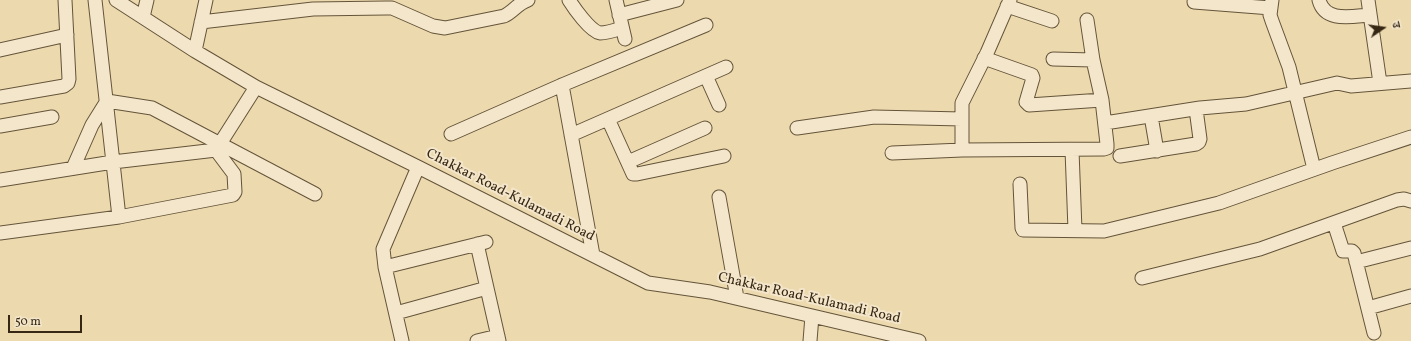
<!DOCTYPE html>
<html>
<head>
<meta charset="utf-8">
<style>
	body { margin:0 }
	#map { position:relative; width:1411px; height:341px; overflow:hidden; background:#edd9ae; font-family:Vollkorn,"Noto Serif Devanagari",serif }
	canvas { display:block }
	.north { position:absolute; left:1363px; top:8px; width:40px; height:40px; -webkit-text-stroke:3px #f3e6ca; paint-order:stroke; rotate:77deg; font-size:11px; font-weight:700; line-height:16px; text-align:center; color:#362714 }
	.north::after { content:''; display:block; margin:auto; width:14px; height:18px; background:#362714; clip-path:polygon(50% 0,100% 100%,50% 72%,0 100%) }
	.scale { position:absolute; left:8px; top:315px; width:74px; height:18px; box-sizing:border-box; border:2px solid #362714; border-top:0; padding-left:5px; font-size:12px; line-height:14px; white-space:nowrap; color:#362714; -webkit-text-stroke:3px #f3e6ca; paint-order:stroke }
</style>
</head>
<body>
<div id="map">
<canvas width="1411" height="341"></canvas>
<div class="north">उ</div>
<div class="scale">50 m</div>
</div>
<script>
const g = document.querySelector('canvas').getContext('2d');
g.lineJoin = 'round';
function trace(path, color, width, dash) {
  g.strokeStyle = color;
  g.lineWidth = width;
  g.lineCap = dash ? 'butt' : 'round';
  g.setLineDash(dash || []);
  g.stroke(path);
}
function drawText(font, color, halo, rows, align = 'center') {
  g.font = font + ' Vollkorn,serif';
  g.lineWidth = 4;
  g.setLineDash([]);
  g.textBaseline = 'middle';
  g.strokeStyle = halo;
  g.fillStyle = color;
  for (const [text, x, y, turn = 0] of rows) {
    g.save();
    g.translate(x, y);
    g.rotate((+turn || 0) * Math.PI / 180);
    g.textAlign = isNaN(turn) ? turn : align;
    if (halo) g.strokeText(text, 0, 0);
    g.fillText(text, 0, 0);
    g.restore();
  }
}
const minor = new Path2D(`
	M95 0 119 217
	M116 0 195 51 256 87 418 167 648 283 710 292 919 341
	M569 0C574 8 590 31 600 33 607 33 616 30 622 28
	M616 0 625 39
	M1272 0 1270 15 1272 21 1289 67 1314 169
	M1319 0C1325 23 1352 16 1370 15
	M1368 0 1380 83
	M1194 2 1271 8
	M1007 6 1052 21
	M619 15 677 0
	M143 17 147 0
	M201 22 313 9 386 8H392L433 26 445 28 504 16C513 12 518 3 528 0
	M0 50 67 35
	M195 51 206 0
	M984 58 1032 75 1033 78 1026 102 1029 105 1102 100
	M1053 59 1093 60
	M706 76 719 105
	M562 85 593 255
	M0 97 64 86 68 83 69 79 65 0
	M1151 116 1157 151
	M608 119 633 174H637L724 156
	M1105 123 1200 108 1246 104 1337 83 1351 86 1411 81
	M0 126 52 117
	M797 128 874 117 962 119
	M451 134 562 85 706 25
	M571 135 726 67
	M962 150V103L987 53 1010 0
	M1072 150 1075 230
	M892 153 962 150 1104 149 1107 148V144L1102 100 1093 60 1087 20
	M1120 156 1196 144 1199 142 1200 139 1196 109
	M628 162 705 128
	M73 168 92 125 107 101 152 108 315 194
	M0 180 113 162 216 150 256 87
	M1020 184 1022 228 1023 230 1104 231 1219 203 1332 163 1411 137
	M719 197 737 298
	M1334 223 1343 251H1352L1354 253 1374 333
	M0 233 119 217 233 195 235 192 234 174 216 150
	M477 244 499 341
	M1356 262 1411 248
	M385 267 486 242
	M1142 278 1260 249 1397 200 1404 199 1411 201
	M1368 308 1411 296
	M396 313 487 288
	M402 341 385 267 383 249 418 167
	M477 341 498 336
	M810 341 812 316`);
trace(minor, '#64543a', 15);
trace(minor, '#f3e6ca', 13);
drawText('14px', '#362714', '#f3e6ca', [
	["Chakkar Road-Kulamadi Road",510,196,27],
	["Chakkar Road-Kulamadi Road",809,299,13]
]);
</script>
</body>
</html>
